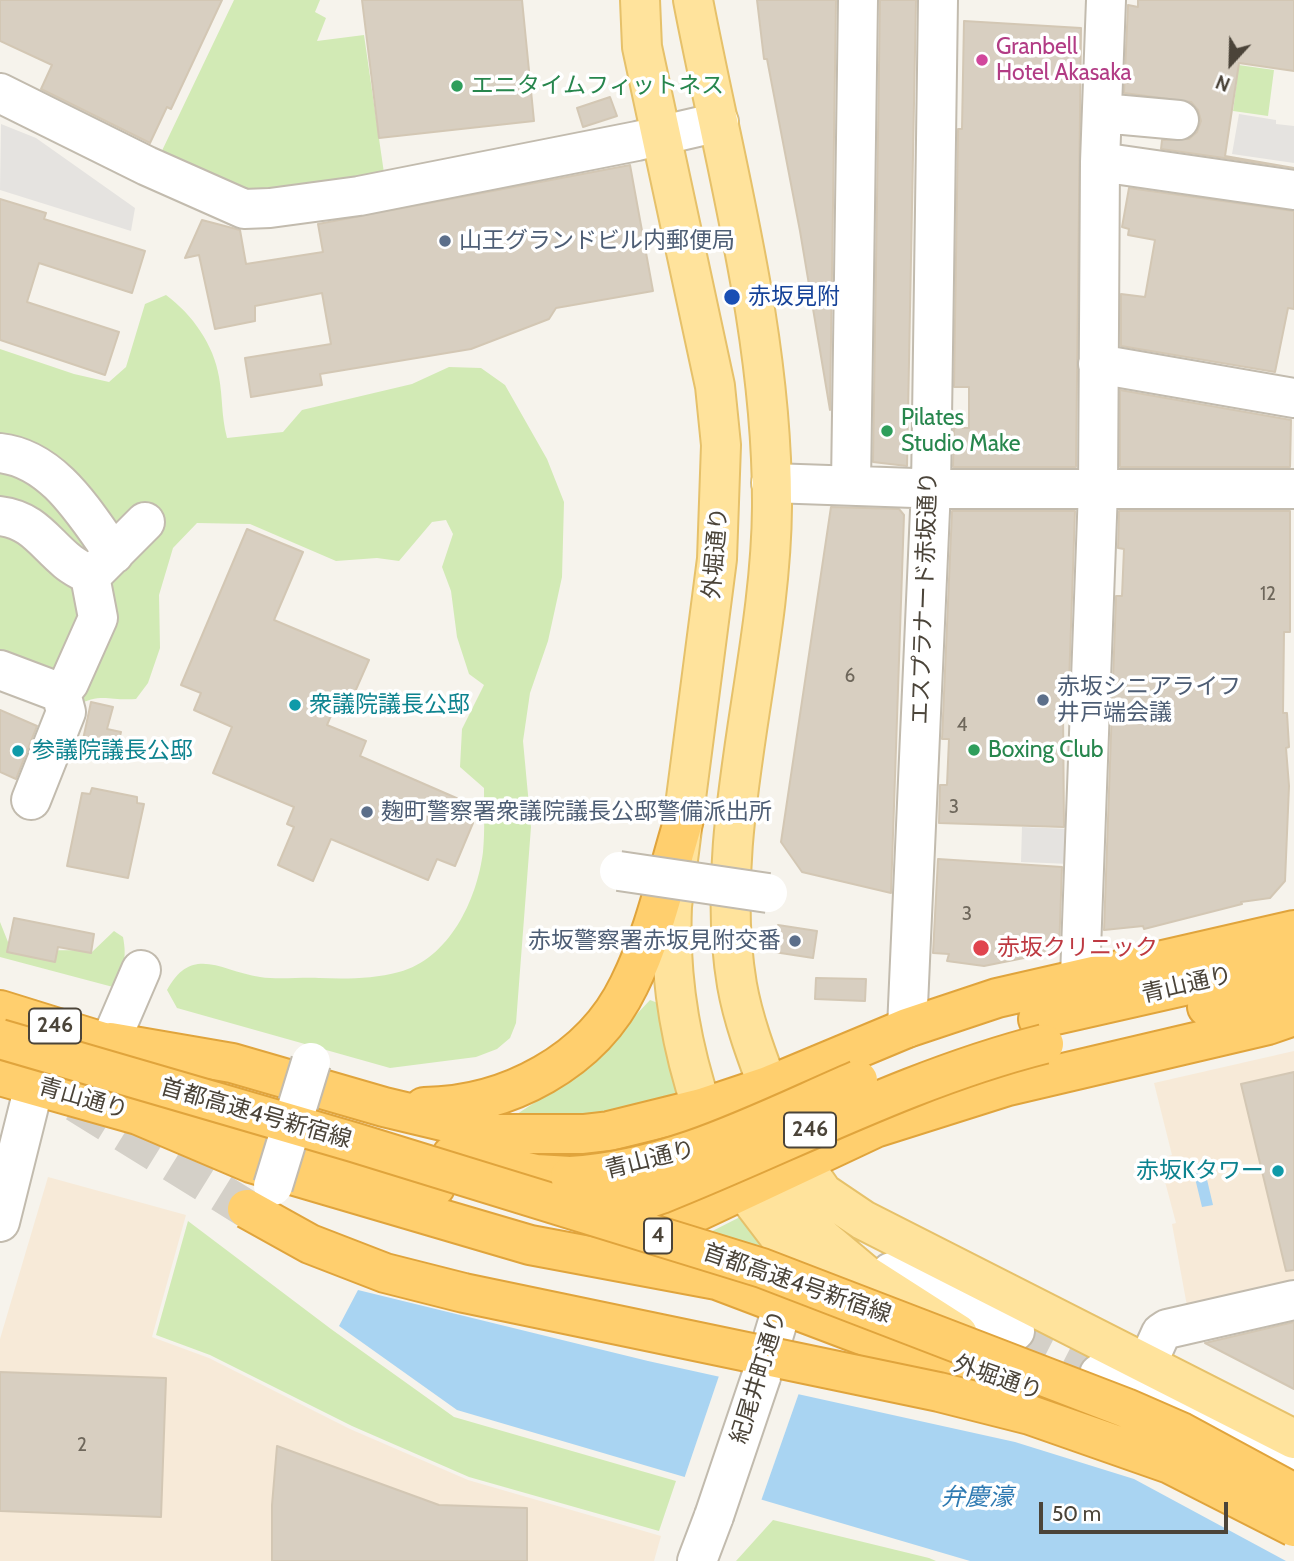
<!DOCTYPE html>
<html>
<head>
<meta charset="utf-8">
<style>
	body { margin:0 }
	#map { position:relative; width:1294px; height:1561px; overflow:hidden; background:#f6f3ec; font-family:Cabin,sans-serif }
	canvas { display:block }
	.north { position:absolute; left:1196px; top:28px; width:70px; height:70px; -webkit-text-stroke:5px #fff; paint-order:stroke; rotate:202deg; font-size:19px; font-weight:700; line-height:28px; text-align:center; color:#4b4439 }
	.north::after { content:''; display:block; margin:auto; width:24px; height:32px; background:#4b4439; clip-path:polygon(50% 0,100% 100%,50% 72%,0 100%) }
	.scale { position:absolute; left:1039px; top:1502px; width:189px; height:32px; box-sizing:border-box; border:4px solid #4b4439; border-top:0; padding-left:9px; font-size:21px; line-height:24px; white-space:nowrap; color:#4b4439; -webkit-text-stroke:5px #fff; paint-order:stroke }
</style>
</head>
<body>
<div id="map">
<canvas width="1294" height="1561"></canvas>
<div class="north">N</div>
<div class="scale">50 m</div>
</div>
<script>
const g = document.querySelector('canvas').getContext('2d');
g.lineJoin = 'round';
function fillPath(path, color) {
  g.fillStyle = color;
  g.fill(path, 'evenodd');
}
function trace(path, color, width, dash) {
  g.strokeStyle = color;
  g.lineWidth = width;
  g.lineCap = dash ? 'butt' : 'round';
  g.setLineDash(dash || []);
  g.stroke(path);
}
function drawText(font, color, halo, rows, align = 'center') {
  g.font = font + ' Cabin,"Noto Sans JP",sans-serif';
  g.lineWidth = 7;
  g.setLineDash([]);
  g.textBaseline = 'middle';
  g.strokeStyle = halo;
  g.fillStyle = color;
  for (const [text, x, y, turn = 0] of rows) {
    g.save();
    g.translate(x, y);
    g.rotate((+turn || 0) * Math.PI / 180);
    g.textAlign = isNaN(turn) ? turn : align;
    if (halo) g.strokeText(text, 0, 0);
    g.fillText(text, 0, 0);
    g.restore();
  }
}
fillPath(new Path2D(`
	M1294 1051V1293L1189 1317 1172 1224 1176 1223 1159 1159 1172 1155 1154 1083Z
	M48 1177 186 1215 152 1337 209 1358 350 1429 468 1480 661 1536 654 1561H0V1339Z`), '#f7ead8');
fillPath(new Path2D(`
	M234 0H320L315 12 326 18 317 41 364 35 385 180 250 197 159 157Z
	M1224 63 1274 70 1268 116 1233 111 1237 80 1222 78Z
	M166 295C192 314 214 345 219 377 223 399 221 414 227 438L283 432 302 410 412 384 449 367 481 368 505 385 547 459 564 502 562 577 548 641 530 693 523 741 531 827 516 1023 510 1038 497 1049 476 1057 390 1068 177 1008 167 990C192 944 221 971 260 977 279 980 300 977 319 978 345 979 373 979 399 972 449 959 477 900 483 852 485 831 484 809 484 788L460 767 462 729 484 685 469 674 457 637 451 591 442 567 453 534 446 520 432 522 399 561 377 558 336 561 250 524 197 523 173 548 159 595 160 648 148 683 136 699C108 701 102 692 75 706L105 622 0 509V349L74 374 109 382 126 367 145 304Z
	M0 520 89 592 64 683 0 665Z
	M0 922 8 942C36 956 62 947 92 952L114 931 123 937C127 958 124 968 113 987L0 957Z
	M650 1000 663 1005 679 1094 594 1118 514 1116 560 1086 602 1051Z
	M742 1216C765 1241 763 1244 752 1275L671 1252Z
	M188 1221 331 1329 454 1417 676 1481 659 1531 469 1477 352 1426 210 1355 156 1335Z
	M773 1520 929 1558 936 1561H736Z`), '#d2eab5');
fillPath(new Path2D(`
	M1239 114 1276 120V124L1294 126V163L1232 154Z
	M1 124 36 138 135 208 131 231 0 190Z
	M1022 827 1071 829 1070 864 1021 862Z`), '#e5e3e0');
fillPath(new Path2D(`
	M1205 1171 1213 1205 1202 1207 1194 1174Z
	M358 1290 648 1361 1015 1442 1134 1479 1286 1561H970L457 1410 339 1326Z`), '#a9d4f2');
fillPath(new Path2D(`
	M720 1373 800 1390 761 1501 684 1479Z`), '#f6f3ec');
const building = new Path2D(`
	M0 0H222L171 109 167 107 150 143 41 89 52 65 0 41Z
	M362 0H522L534 121 379 138Z
	M757 0H836L830 410 800 231 767 59H764Z
	M880 0H916L907 466 873 462Z
	M1138 0H1294V71L1239 63 1225 156 1294 168 1161 149 1162 140 1189 139 1197 132 1201 121 1198 110 1191 102 1124 93 1128 5 1138 7Z
	M964 21 1081 28 1076 467H953L954 428H969V387H954L958 129H962Z
	M610 97 617 116 583 127 577 108Z
	M630 165 653 291 556 308 549 319 471 349 320 374 322 385 251 397 245 358 331 344 322 293 255 306V321L215 329 199 255 185 258 202 220 240 230 246 264 323 252 318 224Z
	M1129 188 1294 211V309L1288 308 1275 372 1121 346V294L1145 297 1155 240 1128 235 1129 229 1122 227Z
	M0 199 46 213 44 219 145 251 132 293 39 263 27 302 119 332 105 375 0 340Z
	M1120 390 1291 420 1290 467H1120Z
	M831 507 899 509 904 515 891 893 802 872 781 842Z
	M952 511H1075L1068 713H1063L1064 827 939 823 940 785H947L949 739H942Z
	M1119 511H1290V632H1284L1283 713H1287L1289 747 1286 748 1289 786 1285 881 1270 898 1241 902 1242 904 1144 929 1143 926 1104 930 1116 596H1122L1124 549 1118 548Z
	M247 529 303 552 274 620 369 660 354 694 342 690 327 725 366 741 360 756 461 800 455 815 473 823 455 866 437 859 428 880 331 839 313 881 278 865 294 827 287 824 294 807 213 773 232 727 194 710 201 693 181 685Z
	M91 702 113 707 107 729 121 732 115 756 81 749Z
	M0 710 37 726 16 779 0 772Z
	M92 788 137 797V803L144 804 128 878 67 866 82 793 90 794Z
	M938 859 1062 867 1059 951 984 966 947 961 949 954 933 953Z
	M14 918 94 934 91 953 58 947 55 962 7 952Z
	M778 925 817 931 813 958 774 952Z
	M816 978 866 979 865 1001 815 999Z
	M1294 1072V1270L1286 1271 1241 1084Z
	M1294 1322V1389L1205 1343Z
	M0 1372 166 1378 161 1517 0 1511Z
	M277 1446 439 1505 527 1508V1561H272V1505Z`);
fillPath(building, '#d8cfc1');
trace(building, '#d3c7b4', 2);
trace(new Path2D(`
	M1015 1331 1099 1374`), '#d4d0c8', 38, [38, 19]);
trace(new Path2D(`
	M76 1103 247 1209`), '#d4d0c8', 38, [38, 19]);
const minor = new Path2D(`
	M0 93 147 166 244 209 270 208 359 196 637 141 719 122
	M1102 113 1179 120
	M1100 162 1294 190
	M1098 364 1294 398
	M0 453C54 459 85 514 114 554
	M771 483 943 489H1294
	M851 484 858 0
	M0 516C33 520 44 542 67 561 74 567 83 571 90 576L98 618 69 683 61 693 0 670
	M97 570 145 522
	M31 800 66 712 61 693
	M1080 977 1098 490 1100 162 1106 0
	M907 1028 931 488 938 0
	M110 1042 141 970
	M0 1222 34 1086
	M891 1272C930 1297 974 1309 1015 1331
	M1147 1364 1161 1333 1167 1329 1294 1300
	M1099 1374 1141 1396 1173 1406 1294 1469
	M761 1377 792 1275
	M697 1561 714 1516`);
const major = new Path2D(`
	M640 0 642 47 715 386 721 445 717 559 672 906C669 975 680 1042 702 1108
	M693 0C725 167 773 336 772 507 771 663 711 832 737 985 743 1019 756 1054 768 1086
	M802 1163 823 1193 863 1220 1294 1439
	M781 1173 810 1228 866 1275 958 1334
	M743 1189 797 1260 837 1294
	M927 1349 957 1367 1044 1393`);
const highway = new Path2D(`
	M1207 1007 1294 991
	M0 1010 132 1051
	M1038 1019 1294 961
	M110 1042 232 1063 384 1107 497 1134H583L609 1131 702 1108 768 1086 907 1028 997 998 1294 930
	M0 1076 138 1115 259 1135 435 1187
	M424 1107C507 1106 592 1062 629 985 655 933 667 874 684 819
	M138 1115 251 1163 530 1245 717 1280 915 1355 957 1367
	M452 1155 536 1174 570 1176
	M628 1238 673 1223 875 1128 1008 1086 1268 1025 1294 1016`);
trace(minor, '#c2bbae', 42);
trace(major, '#e6c16a', 42);
trace(highway, '#e0a43c', 42);
trace(minor, '#fff', 38);
trace(major, '#ffe39c', 38);
trace(highway, '#ffcf6e', 38);
const minorBridge = new Path2D(`
	M619 871 768 893
	M273 1186 311 1062
	M714 1516 761 1377`);
const highwayBridge = new Path2D(`
	M0 1039 353 1142 762 1268 1126 1408 1181 1432 1294 1493
	M570 1176C673 1170 765 1120 858 1080
	M247 1209 310 1244 385 1273 464 1293 939 1392 1030 1415 1170 1464 1294 1527
	M588 1211 632 1204 661 1194C789 1143 910 1078 1044 1044`);
trace(minorBridge, '#c2bbae', 42, []);
trace(highwayBridge, '#e0a43c', 42, []);
trace(minorBridge, '#fff', 38);
trace(highwayBridge, '#ffcf6e', 38);
for (const [x, y, r, color] of [
	[982,60,7,"#d1479c"],
	[457,86,7,"#2e9e5b"],
	[445,241,7,"#5c6f8a"],
	[732,297,9,"#1a4fb4"],
	[887,431,7,"#2e9e5b"],
	[1043,700,7,"#5c6f8a"],
	[295,705,7,"#0f9aa8"],
	[974,750,7,"#2e9e5b"],
	[18,751,7,"#0f9aa8"],
	[367,812,7,"#5c6f8a"],
	[795,941,7,"#5c6f8a"],
	[981,948,9,"#e0444e"],
	[1278,1171,7,"#0f9aa8"]
]) {
  const dot = new Path2D();
  dot.arc(x, y, r, 0, 2 * Math.PI);
  g.fillStyle = color;
  g.fill(dot);
  trace(dot, '#fff', 2.5);
}
drawText('19px', '#6e675b', null, [
	["12",1268,594],
	["6",850,676],
	["4",962,725],
	["3",954,807],
	["3",967,914],
	["2",82,1445]
]);
for (const [x, y, w] of [
	[55,1026,52],
	[810,1130,52],
	[658,1236,28]
]) {
  const box = new Path2D();
  box.roundRect(x - w / 2, y - 17.5, w, 35, 5);
  g.fillStyle = '#fff';
  g.fill(box);
  trace(box, '#4b4439', 2);
}
drawText('bold 21px', '#4b4439', null, [
	["246",55,1026],
	["246",810,1130],
	["4",658,1236]
]);
drawText('23px', '#b23c85', '#fff', [
	["Granbell",996,47],
	["Hotel Akasaka",996,73]
], 'left');
drawText('23px', '#27864d', '#fff', [
	["エニタイムフィットネス",471,86],
	["Pilates",901,418],
	["Studio Make",901,444],
	["Boxing Club",988,750]
], 'left');
drawText('23px', '#4e5e75', '#fff', [
	["山王グランドビル内郵便局",459,241],
	["赤坂シニアライフ",1057,687],
	["井戸端会議",1057,713],
	["麹町警察署衆議院議長公邸警備派出所",381,812],
	["赤坂警察署赤坂見附交番",781,941,"right"]
], 'left');
drawText('23px', '#164399', '#fff', [
	["赤坂見附",748,297]
], 'left');
drawText('23px', '#4b4439', '#fff', [
	["外堀通り",716,553,-85],
	["エスプラナード赤坂通り",925,598,-88],
	["青山通り",1187,985,-13],
	["青山通り",83,1099,16],
	["首都高速4号新宿線",256,1114,16],
	["青山通り",650,1160,-14],
	["首都高速4号新宿線",797,1284,19],
	["紀尾井町通り",759,1377,-73],
	["外堀通り",998,1378,19]
]);
drawText('23px', '#0d838f', '#fff', [
	["衆議院議長公邸",309,705],
	["参議院議長公邸",32,751],
	["赤坂Kタワー",1264,1171,"right"]
], 'left');
drawText('23px', '#be3a42', '#fff', [
	["赤坂クリニック",997,948]
], 'left');
drawText('italic 24px', '#2e7ab2', '#fff', [
	["弁慶濠",977,1498]
]);
</script>
</body>
</html>
